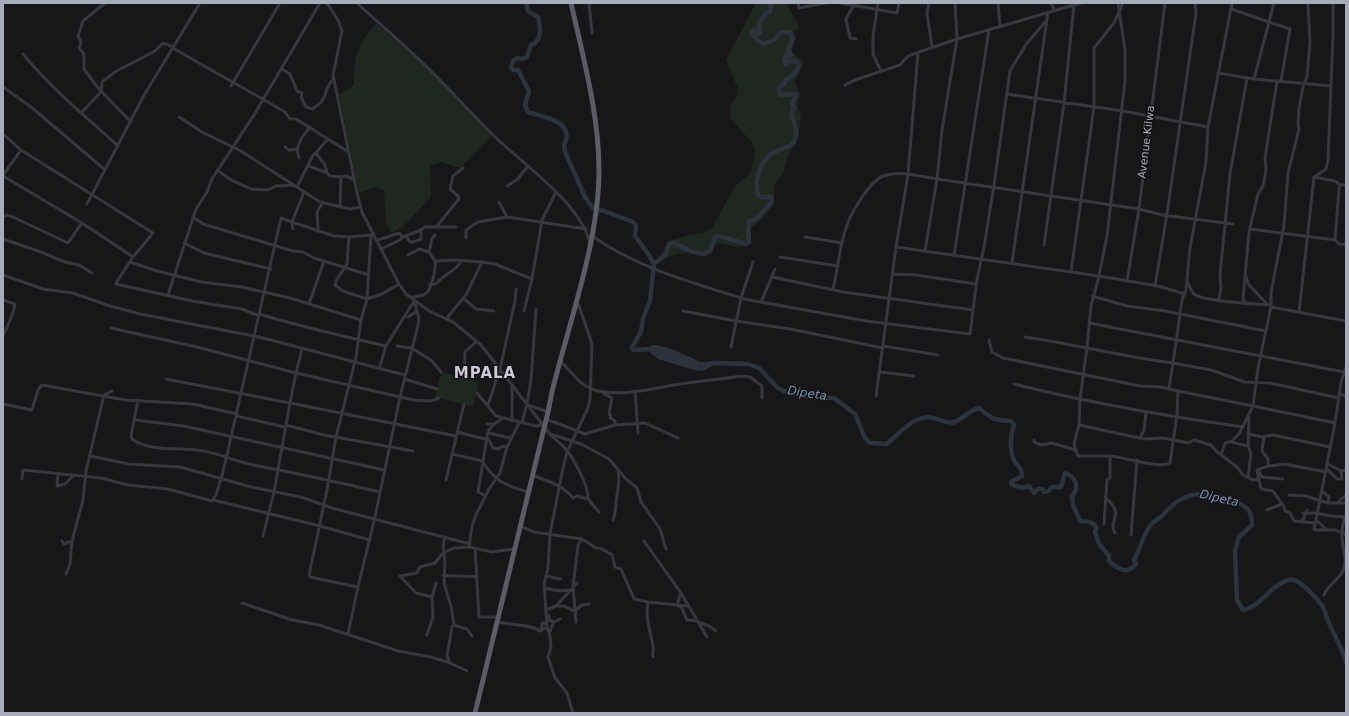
<!DOCTYPE html>
<html>
<head>
<meta charset="utf-8">
<style>
	body { margin:0 }
	#map { position:relative; width:1349px; height:716px; overflow:hidden; background:#171618; font-family:"DejaVu Sans",sans-serif }
	canvas { display:block }
	.frame { position:absolute; inset:0; border:4px solid #a8abb9; pointer-events:none }
</style>
</head>
<body>
<div id="map">
<canvas width="1349" height="716"></canvas>
<div class="frame"></div>
</div>
<script>
const g = document.querySelector('canvas').getContext('2d');
g.lineJoin = 'round';
function fillPath(path, color) {
  g.fillStyle = color;
  g.fill(path, 'evenodd');
}
function trace(path, color, width, dash) {
  g.strokeStyle = color;
  g.lineWidth = width;
  g.lineCap = dash ? 'butt' : 'round';
  g.setLineDash(dash || []);
  g.stroke(path);
}
function drawText(font, color, halo, rows, align = 'center') {
  g.font = font + ' "DejaVu Sans",sans-serif';
  g.lineWidth = 3;
  g.setLineDash([]);
  g.textBaseline = 'middle';
  g.strokeStyle = halo;
  g.fillStyle = color;
  for (const [text, x, y, turn = 0] of rows) {
    g.save();
    g.translate(x, y);
    g.rotate((+turn || 0) * Math.PI / 180);
    g.textAlign = isNaN(turn) ? turn : align;
    if (halo) g.strokeText(text, 0, 0);
    g.fillText(text, 0, 0);
    g.restore();
  }
}
fillPath(new Path2D(`
	M756 3H786L798 24 799 30 795 31 792 52 804 62 795 82 800 96 798 106 801 117 798 137 787 158 783 173 774 186V203L763 218 751 228V243L739 247 717 243 705 256C689 254 677 250 663 261L660 256 668 241 689 235 703 233 711 229 736 185 751 173 755 151 753 144 730 118 731 104 737 96 738 89 726 60Z
	M376 23 432 73 492 136 460 168 441 162 430 166 431 197 403 227 391 233 386 223 384 190 374 187 359 193 339 95 354 85C354 53 357 47 376 23Z
	M441 372 479 382 473 407 435 397Z`), '#1e2720');
fillPath(new Path2D(`
	M652 345C661 344 681 353 690 357 693 358 698 362 701 362 708 362 713 359 720 362L703 371 694 370 658 359 646 349Z`), '#2c333d');
trace(new Path2D(`
	M526 3 528 11 538 17C541 28 542 41 531 45L527 57 522 59 517 58 513 61 511 68 513 70H518L529 91 525 105 528 112C543 117 576 121 564 145L565 152 585 197 593 208 604 211 633 222 636 226 635 236 649 255 654 264
	M652 349 633 350 632 347 641 332 643 318 650 301 654 264 666 254 669 244 674 243 693 252 704 254 710 251 715 237 719 236 746 244 749 242 748 229 749 221 756 219 772 202 771 197H761L758 194C754 181 760 163 771 154 777 150 785 149 791 145 800 139 795 122 791 115L794 108 792 103 797 94 780 95 779 87 784 84 786 80 793 75 799 67 797 62 789 61 786 65 784 60 786 55 789 57 791 54 788 50 793 39 790 32H781L774 40 763 44 752 35V32L754 30 758 34 760 33 759 23 766 13 770 12 771 3
	M715 363 748 364 759 368 778 388 786 392 802 396 834 398 855 414 865 438 870 443 887 444C900 433 915 413 934 418 941 420 948 424 955 422 964 418 970 410 979 408 994 420 993 420 1011 421L1014 425C1010 436 1009 451 1015 462 1019 467 1022 469 1022 476L1011 482 1012 485 1022 488 1029 486 1034 493 1038 489H1042L1044 492 1049 491 1052 487H1061L1065 473C1076 477 1080 487 1072 496L1073 505 1080 521C1089 522 1092 521 1097 528L1095 532 1099 544 1109 556V561C1117 568 1126 576 1136 564L1134 560C1140 549 1143 536 1150 526 1153 521 1158 520 1162 516 1183 490 1204 490 1234 501 1247 506 1252 511 1252 525L1239 537 1235 551 1237 600 1243 610C1261 607 1270 585 1288 580 1298 576 1314 596 1321 604 1325 608 1326 617 1329 623 1335 636 1342 648 1346 662`), '#2c333d', 4.5);
trace(new Path2D(`
	M105 3 83 21 78 36 81 42 79 48 84 54V69L98 88 131 122
	M327 3 338 20 342 31 333 75 357 193 362 212 399 284 406 294 429 311 453 322 481 345 550 434 581 444 609 459 625 478 637 488 641 502 660 529 666 549
	M357 3C382 26 409 49 433 73 452 92 470 112 490 132 521 163 579 201 590 243
	M589 3 592 33
	M798 3 799 8 826 3
	M840 3 897 13 899 3
	M878 3 873 36V54L881 71
	M929 3 927 13 932 47
	M955 3 957 39 942 130 937 179 1139 209 1162 215 1233 224
	M998 3 1000 26
	M1051 3 1054 10
	M1118 3 1125 50V81L1107 236 1099 276 1158 286 1185 294
	M1232 3 1208 127 1206 162 1190 248 1186 289 1182 300 1173 363 1211 370 1245 382 1270 383 1339 398
	M854 5 846 19 850 38 856 39
	M1231 9 1290 29 1281 81
	M173 48C210 70 248 90 285 112L290 119H296L347 151
	M23 54C52 89 85 116 118 146
	M282 69 290 74 297 91 302 93 301 97 306 107 312 109C332 97 320 91 334 79
	M1218 73 1254 79 1331 86
	M1254 79 1274 3
	M845 85 855 80 900 65 908 56 957 39 1081 3
	M231 86 280 3
	M3 87 31 107 104 169
	M1007 94 1123 111 1208 127
	M81 113 101 92 102 82 115 72 155 51 163 43 174 47
	M179 117 202 132 241 151 320 202 350 209 361 207
	M3 134 21 150 153 233 133 257
	M285 147 289 150 297 149 299 158
	M297 149 301 139 309 128
	M316 153 325 165 327 173 330 176 341 177
	M309 166 327 173
	M217 170 231 180 251 189 268 190 276 186 294 185
	M3 175 21 150
	M3 176 82 223 133 257 116 283
	M1314 177 1335 181 1340 185
	M507 186 518 179 527 167
	M297 187 312 157 328 139
	M499 202 507 217 586 229
	M87 204 143 97 200 3
	M340 207 341 177 346 176 353 179
	M3 217 7 215 13 217 68 243 82 223
	M193 217 203 224 293 251 303 252 314 258 369 275
	M292 222 334 236 349 237
	M292 222 293 229
	M437 226 459 199 458 196 450 189 453 176 463 168
	M1250 229 1335 240 1339 244 1346 245
	M318 231 317 212 323 202
	M373 235 349 237 347 264 337 279 335 285 343 291 367 299 382 294 399 284
	M406 235 409 241 413 242 421 239V230
	M435 235 432 239 429 252 435 261
	M592 236C637 268 696 284 748 300L761 302 775 269
	M805 237 842 243
	M466 238V230L478 222 507 217
	M3 239 41 252 65 262 79 265 92 273
	M378 240 399 233 403 237 421 230 425 227H456
	M1335 240 1339 189 1340 185H1346
	M184 243 204 253 271 269
	M1044 245 1064 103 1074 4
	M896 247 1099 276 1091 306 1087 348 1080 399 1079 425 1074 444 1078 456H1110V478L1107 480 1104 524
	M381 249 400 240 403 237
	M408 255 419 249 429 252
	M954 256 989 30
	M780 257 838 266
	M130 262 157 271 201 282 242 287 290 298 361 320
	M1012 263 1048 12
	M1071 272 1094 107V48L1114 23 1123 3
	M893 274 916 275 976 284
	M3 275 43 289 73 293 107 305 140 314 259 337 405 375
	M772 277 843 292 973 310 977 279 984 247 994 185 1010 71 1027 43 1046 21
	M1246 277 1249 285 1268 305
	M1127 281 1139 209 1165 3
	M1187 281C1189 285 1191 291 1194 294 1204 302 1257 304 1271 305V307L1346 321
	M116 284 192 301 242 309 259 316
	M430 284H436C443 274 456 272 461 261
	M1155 286 1167 214 1196 13 1195 3
	M833 289C838 269 839 248 846 228 850 214 869 182 883 176 891 173 900 173 908 174L918 53
	M168 295 196 209 207 192 212 179 254 115 320 3
	M1092 296 1127 306 1165 311 1266 331
	M411 298C415 296 420 296 424 295 432 291 436 269 435 261L455 260 482 262
	M463 298 476 309 494 311
	M1219 299 1221 287 1220 275 1230 174 1247 78
	M3 300 15 304 13 313 3 336
	M761 302 866 321 970 334 973 310
	M1245 303 1243 299 1249 232 1258 194 1263 186 1266 170 1265 158 1277 81
	M309 304 324 261
	M1271 305V292L1284 226 1288 173 1299 129 1298 124 1299 108 1303 87 1307 76 1310 43 1308 3
	M524 311 532 279 542 220 556 192
	M683 311 736 321 790 329 883 348
	M1299 312 1314 177 1326 169 1328 160 1333 34V3
	M259 314C301 327 343 336 386 346
	M408 317 417 311
	M446 319 466 295 482 262 495 264 532 279
	M1089 323 1344 372
	M111 328 197 347 296 373 302 349
	M1025 337C1075 344 1123 357 1173 363L1169 388
	M989 340 992 352 1003 358 1140 386 1160 387 1178 391 1177 415 1170 463C1158 469 1124 457 1110 456
	M397 346 412 348 432 361 441 372
	M883 346 938 355
	M731 347 741 298 753 262
	M560 361C571 370 578 384 592 389 615 398 651 389 674 385 696 381 719 380 741 376L750 377 762 386V398
	M379 369 386 346 414 301
	M880 372 914 376
	M464 378 465 352 476 342
	M166 379 290 403 296 373 413 400 431 401 439 398
	M404 379 437 389
	M1014 384C1089 403 1166 416 1243 427
	M635 391 638 433
	M1178 391 1253 406 1258 368 1271 307
	M604 392V394L612 398 609 414 611 416 610 418 615 421V425
	M477 393 496 416 536 426 544 424
	M1340 394 1346 396
	M876 396 896 247 908 174 937 179 925 251
	M138 400 131 436 132 439C146 451 179 448 197 450 216 452 234 461 253 465 295 473 338 482 380 492
	M527 403 531 380 536 309
	M3 404 32 410 38 390 42 385 125 400 193 404 237 414
	M488 405 500 369 515 301 516 289
	M236 416 285 427
	M546 419 585 434 615 425 645 423 678 438
	M135 420 184 426 384 470
	M512 421V385
	M522 423 526 407 528 405 548 412
	M1335 423 1314 530H1335L1346 535
	M487 424H494
	M286 425 290 403 456 436
	M1079 425 1144 439 1163 438 1189 443 1194 440 1211 445 1216 451 1237 467 1243 475 1253 480 1258 479
	M457 432 489 440 493 448 498 449 503 446 507 447
	M488 433 511 438
	M550 434C555 440 559 442 564 447 573 457 589 486 588 499
	M1248 434 1262 437 1273 435 1330 447
	M1264 436 1262 451 1268 459V466L1257 470 1261 489 1273 491 1284 507 1285 511 1290 513 1294 521 1315 523
	M1140 438 1144 430 1146 412
	M1034 440V442L1041 445 1052 443 1075 450
	M1231 442 1248 446
	M452 454 482 461C496 482 504 485 528 492
	M1221 455 1225 443 1232 441 1239 434 1253 406 1335 423 1341 382 1346 367
	M90 456 129 464 180 467 251 487 301 497 332 508 470 544
	M1328 464 1341 471 1346 470
	M1268 466 1285 464 1326 472
	M1327 469 1337 479H1342L1341 471
	M1258 470 1262 477 1283 479
	M58 474 57 486 65 484 73 476
	M532 475C547 481 563 485 573 498L577 496 588 499 599 512
	M1248 477 1251 453 1248 446 1249 418
	M22 479 23 470 101 478 128 485 168 489 212 501 216 495 223 472 281 218 292 222 304 192
	M446 480 464 404
	M1322 491 1329 497 1328 503
	M1289 495 1306 496 1328 503H1346
	M486 496 478 492 488 431 493 425 503 418
	M1105 497C1127 517 1107 518 1115 533
	M213 500 320 526 370 540
	M1337 503 1346 495
	M1267 510 1282 504
	M1303 513H1316L1331 516 1345 517
	M613 520C617 510 615 506 617 495 618 487 620 480 618 470
	M1316 520 1327 530
	M1301 521 1304 518 1307 510
	M520 526 534 532 582 539 596 548 602 549 612 555 615 567 621 569 634 599 648 602C645 615 650 632 653 645 654 649 652 653 653 657
	M1131 535 1137 460
	M263 536 274 492 286 425 324 435 413 451
	M445 537 443 546 445 563 444 583 451 606 454 625 452 627 447 656 450 663 467 671
	M62 541 64 544 72 541
	M644 541 681 593 707 637
	M469 547 472 526 476 515 489 489 500 473 507 447 519 423
	M475 548 479 617H498
	M66 574 70 564 72 541 83 500 86 471 103 399 104 395 112 391
	M443 575C454 577 465 575 476 577
	M400 576 417 573 420 567 435 563 443 553 454 548 469 547 492 552 514 549
	M400 576 416 593 432 597
	M546 576 560 579
	M358 587 375 517 400 397 418 325 419 318 414 301
	M545 588 559 591 571 590
	M681 593 677 605 682 608 687 620 697 621
	M1324 595C1328 584 1340 580 1344 568 1347 559 1344 554 1343 546 1341 536 1342 524 1346 514
	M648 602 687 606
	M242 603 292 620 319 625 398 651 431 657 450 663
	M556 606H564L576 612
	M546 610 556 606 577 583
	M576 610 582 605 589 604
	M547 615H549V620L554 622
	M497 622C510 625 530 624 540 631L547 627
	M576 622 573 587 578 545 582 539
	M698 622 709 626 716 631
	M454 625 467 629 472 636
	M541 631 542 623 547 624
	M549 633 554 622 560 619
	M348 634 358 587 310 577 309 575 327 490 336 437 356 357 361 320 367 299 371 235
	M427 635 433 617 432 597 436 583
	M573 713 567 693 555 678 548 657 551 647 550 636 547 627 544 584 548 568 550 534 563 468 567 452 588 408 590 399 592 344 577 300`), '#37373e', 3);
trace(new Path2D(`
	M475 713 548 412 552 392C569 322 599 242 599 170 599 114 583 57 571 3`), '#5b5c66', 5);
drawText('11px', '#a8abb9', '#121113', [
	["Avenue Kilwa",1147,142,-83]
]);
drawText('italic 12px', '#7d94b5', '#121113', [
	["Dipeta",807,394,9],
	["Dipeta",1219,499,13]
]);
g.letterSpacing = '1px';
drawText('bold 15px', '#c9cad5', '#121113', [
	["MPALA",485,374]
]);
g.letterSpacing = '0px';
</script>
</body>
</html>
